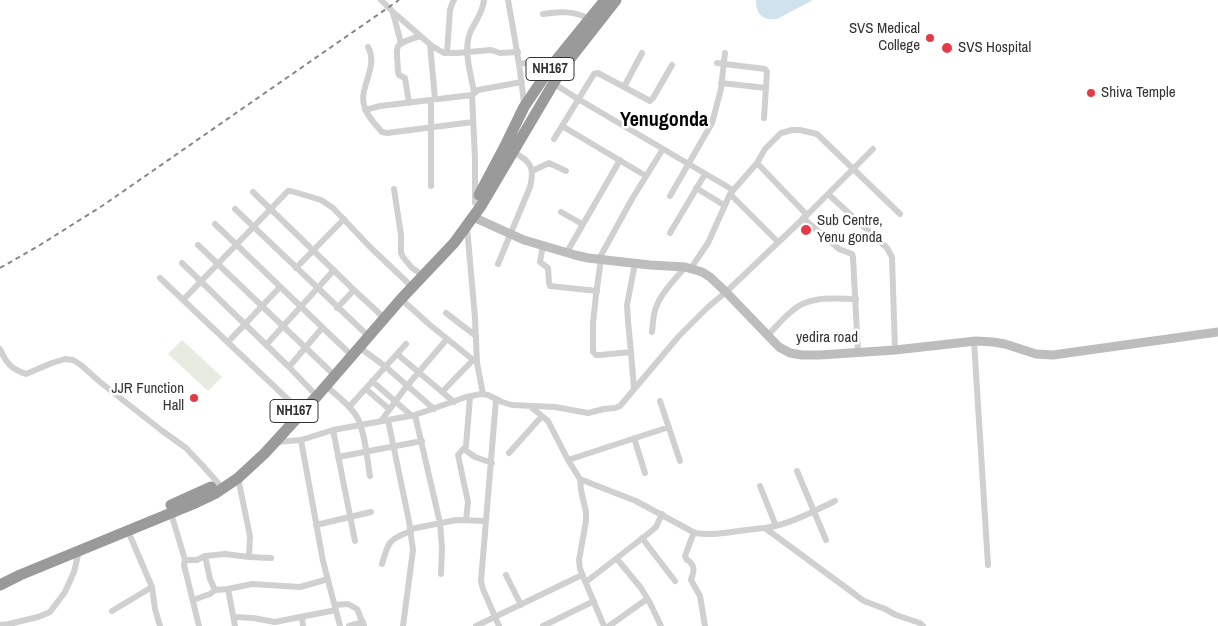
<!DOCTYPE html>
<html>
<head>
<meta charset="utf-8">
<style>
	body { margin:0 }
	canvas { display:block; background:#fff }
</style>
</head>
<body>
<canvas width="1218" height="626"></canvas>
<script>
const g = document.querySelector('canvas').getContext('2d');
g.lineJoin = 'round';
function fillPath(path, color) {
  g.fillStyle = color;
  g.fill(path, 'evenodd');
}
function trace(path, color, width, dash) {
  g.strokeStyle = color;
  g.lineWidth = width;
  g.lineCap = dash ? 'butt' : 'round';
  g.setLineDash(dash || []);
  g.stroke(path);
}
function drawText(font, color, halo, rows, align = 'center') {
  g.font = font + ' "Archivo Narrow",sans-serif';
  g.lineWidth = 5;
  g.setLineDash([]);
  g.textBaseline = 'middle';
  g.strokeStyle = halo;
  g.fillStyle = color;
  for (const [text, x, y, turn = 0] of rows) {
    g.save();
    g.translate(x, y);
    g.rotate((+turn || 0) * Math.PI / 180);
    g.textAlign = isNaN(turn) ? turn : align;
    if (halo) g.strokeText(text, 0, 0);
    g.fillText(text, 0, 0);
    g.restore();
  }
}
fillPath(new Path2D(`
	M182 340 222 377 208 391 168 354Z`), '#e6ecdf');
fillPath(new Path2D(`
	M756 0H813L777 19C762 21 756 14 756 0Z`), '#cfe2ee');
trace(new Path2D(`
	M381 0 393 12 432 46 444 53H457L491 50 500 53 518 52
	M508 0C514 35 521 69 524 105
	M393 13 401 43
	M543 14C560 11 574 11 590 19
	M430 44 435 99
	M368 47C379 66 359 87 364 105 366 115 375 124 382 132L387 133 473 122
	M447 53 450 10 452 4 454 0
	M717 63 765 69 767 72 764 118
	M519 64 538 61 553 64
	M553 83 578 99 733 190
	M721 83 766 88
	M624 87 642 53
	M474 92C471 74 463 51 470 33 475 21 483 13 484 0
	M431 100V186
	M409 103 405 78 399 75 398 72C397 43 391 46 420 36
	M365 110 380 106 472 95
	M562 126 646 176
	M554 139 594 74 598 73 650 101 653 98 672 65
	M757 163 807 215
	M532 171 549 163 566 171
	M696 188 724 205
	M394 189 401 235V253L403 257 411 267 418 272
	M253 192 354 290 380 314
	M730 194 778 242
	M828 194 887 248 892 257 895 350
	M670 196 712 123 721 89 725 53
	M475 203V159L472 95 478 90 522 82
	M235 209 364 332
	M561 212 582 224
	M803 218 839 249 852 254 853 257 858 352
	M215 224 347 351
	M467 227 475 318 477 363 483 394
	M670 233 705 174
	M198 245 330 371
	M543 245 540 262 548 268 549 283 550 286 597 291
	M567 252 620 160
	M599 259 632 199 663 149
	M601 259 596 295 593 323V352L596 355H600L631 352
	M182 263 289 367 312 391
	M498 264 530 187C535 168 531 161 513 152
	M296 268 344 219
	M691 268 708 243 730 194 757 163 765 149 781 133 785 132 792 130H800L817 134 900 214
	M160 278 297 408
	M401 299 430 325 477 363
	M183 300 288 191H291L321 200 333 208 370 247 408 283
	M337 308 354 290
	M446 313 476 336
	M652 332C653 323 653 313 657 305 662 291 676 279 685 267
	M767 336C775 328 783 318 792 311 809 295 834 299 856 299
	M974 341 988 565
	M228 342 280 287
	M266 345 334 270
	M359 347 386 367 434 409
	M0 349C6 363 11 369 26 374L52 363 65 359 73 360 81 365 100 382 161 430 186 448 203 466 218 483
	M397 354 454 402
	M289 367 322 328
	M372 381 412 416
	M326 386C336 395 350 405 357 417 365 431 367 459 370 476
	M366 389 389 409
	M634 389 631 352 628 321 627 305 635 263
	M442 392 473 360
	M496 400 481 581 483 589 499 626
	M660 401 680 461
	M349 407 406 344
	M531 407 548 421 568 460 580 479 595 485 636 501 695 533C715 537 744 529 765 528L864 601 885 609 896 615 920 623 923 626
	M415 415 440 523 442 548 441 574
	M388 420 409 521 413 550 403 626
	M381 421 406 387 447 339
	M333 430 355 541
	M634 438 645 473
	M301 440 323 561 340 626
	M276 442 301 440 333 430 415 415 466 397 481 394 488 395 502 402 512 405 555 407 588 413 604 409 615 408 620 406 679 336 708 307 726 292 807 215 873 149
	M464 449 475 457 492 463
	M509 453 542 416
	M338 457 422 441
	M568 460 669 427
	M797 471 826 540
	M580 479 581 490 586 512V521L579 560 580 569 604 626
	M760 486 776 526
	M171 513 185 560 184 565 199 626
	M466 520 468 502 458 455 466 446 470 397
	M316 525 371 512
	M765 528C791 524 812 512 835 501
	M411 529 456 520 486 521
	M128 531 152 587
	M694 532 685 556C688 562 685 558 690 562 696 568 693 573 691 580L700 596 705 626
	M642 538 675 581
	M205 556 225 554 249 557 250 536 238 478
	M249 557 271 558
	M617 559 641 588 650 603 661 626
	M185 560H197L205 556 210 579 215 590 210 594 193 600
	M382 564C388 542 389 539 411 531
	M506 575 521 605
	M586 582 649 533 656 527 662 514
	M228 589 252 584 300 587 328 579
	M215 590 228 589 235 626
	M335 605 348 604 357 609 364 626
	M112 611 152 587 155 609 160 626
	M234 617 253 618 275 622 336 610
	M302 617 303 626
	M0 625 9 624 38 617 50 612 65 592 74 572 79 551
	M349 626 363 622
	M476 626 582 575
	M543 626 594 601
	M609 626 647 599`), '#d0d0d0', 6);
trace(new Path2D(`
	M473 217 524 240 575 255 588 258 650 265 685 267 702 272 710 277 726 292 779 347 790 353 802 355H820L895 350 976 341 993 342 1005 344 1036 354 1053 355 1218 332`), '#bdbdbd', 9);
trace(new Path2D(`
	M479 195 506 144 524 107 553 64 605 0
	M171 505 211 487
	M0 585 20 575 193 504 216 493 238 478 265 453 318 395 401 299 454 243 481 206 562 69 616 0`), '#9a9a9a', 11);
trace(new Path2D(`
	M0 268 40 245 102 206 399 0`), '#888', 2, [5, 4]);
for (const [x, y, r, color] of [
	[930,38,5,"#e63946"],
	[947,48,6,"#e63946"],
	[1091,93,5,"#e63946"],
	[806,230,6,"#e63946"],
	[194,398,5,"#e63946"]
]) {
  const dot = new Path2D();
  dot.arc(x, y, r, 0, 2 * Math.PI);
  g.fillStyle = color;
  g.fill(dot);
  trace(dot, '#fff', 2);
}
for (const [x, y, w] of [
	[550,69,48],
	[294,411,48]
]) {
  const box = new Path2D();
  box.roundRect(x - w / 2, y - 11.5, w, 23, 4);
  g.fillStyle = '#fff';
  g.fill(box);
  trace(box, '#333', 1);
}
drawText('bold 14px', '#333', null, [
	["NH167",550,69],
	["NH167",294,411]
]);
drawText('15px', '#333', '#fff', [
	["SVS Medical",920,29,"right"],
	["College",920,46,"right"],
	["SVS Hospital",958,48],
	["Shiva Temple",1101,93],
	["Sub Centre,",817,221],
	["Yenu gonda",817,238],
	["JJR Function",184,389,"right"],
	["Hall",184,406,"right"]
], 'left');
drawText('15px', '#333', '#fff', [
	["yedira road",827,338]
]);
drawText('bold 20px', '#000', '#fff', [
	["Yenugonda",664,121]
]);
</script>
</body>
</html>
